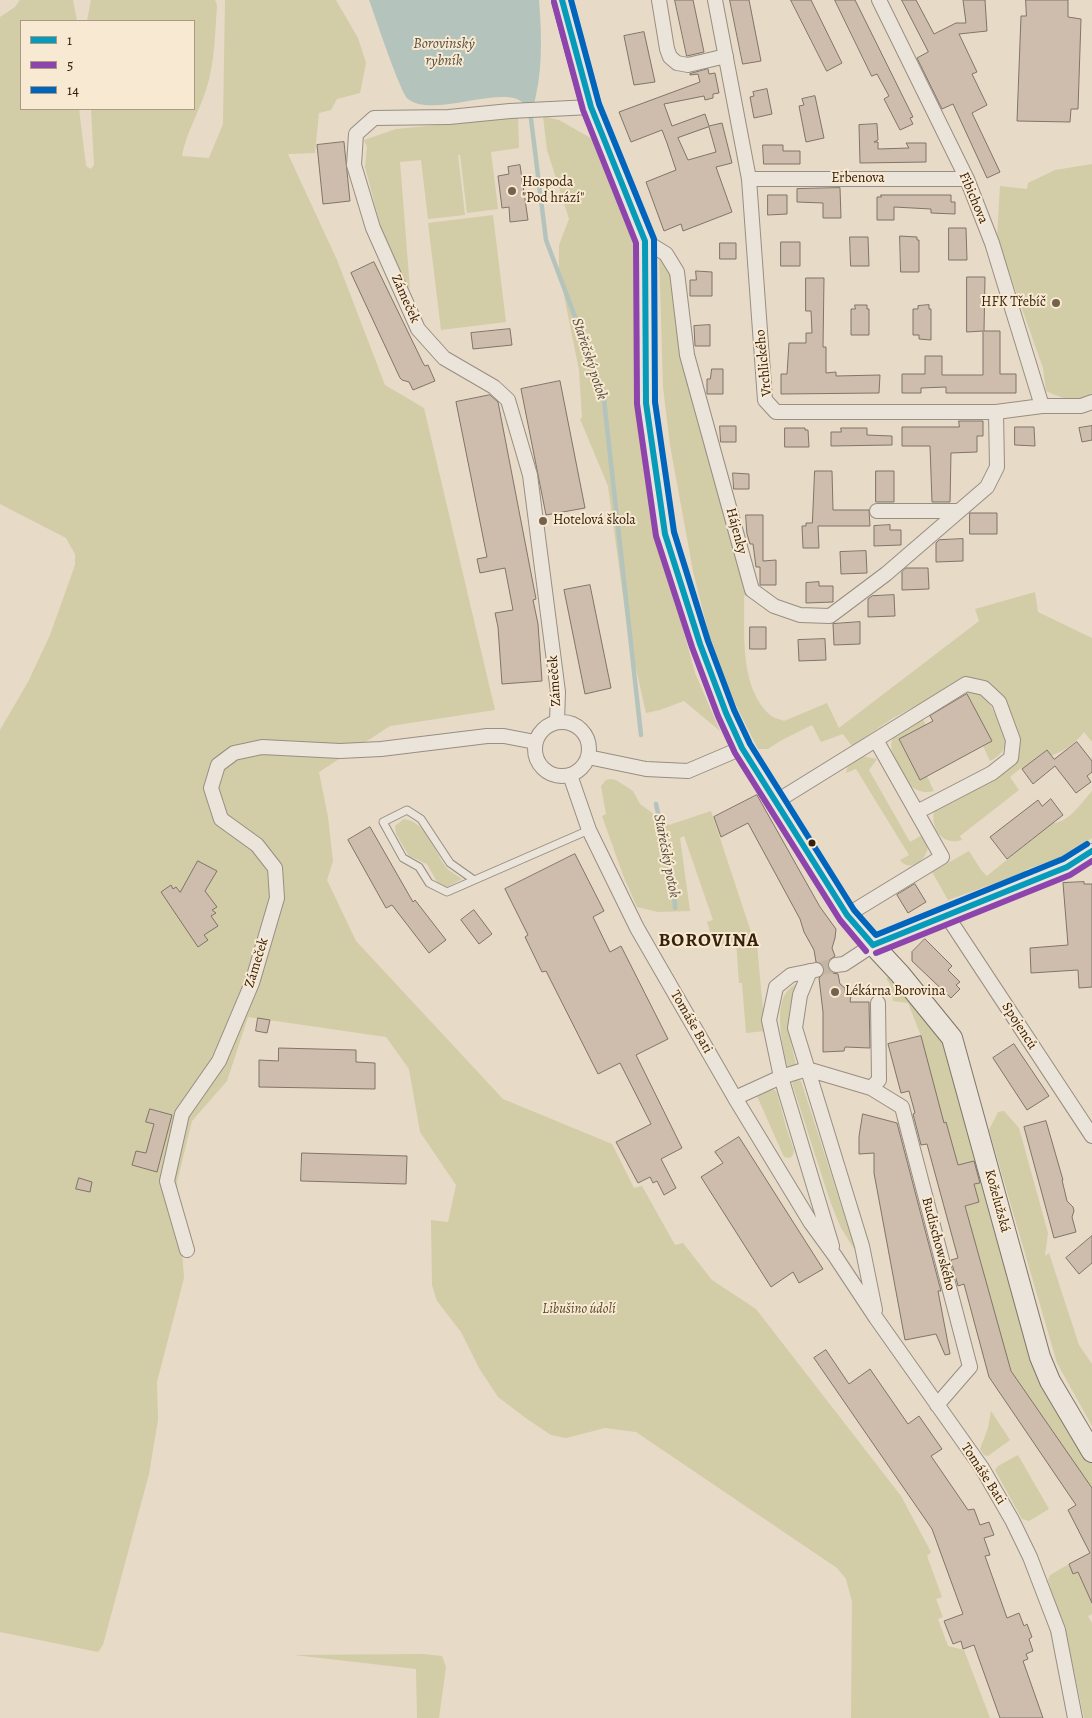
<!DOCTYPE html>
<html>
<head>
<meta charset="utf-8">
<style>
	body { margin:0 }
	#map { position:relative; width:1092px; height:1718px; overflow:hidden; background:#e7dac7; font-family:Alegreya,serif }
	canvas { display:block }
	.legend { position:absolute; left:20px; top:20px; width:175px; height:90px; box-sizing:border-box; background:#f8e9d2; border:1px solid #ab9983; margin:0; padding:6px 9px; list-style:none; font-size:15px; color:#38210c }
	.legend li { display:flex; align-items:center; gap:10px; height:25px }
	.legend b { width:25px; border:1px solid #ab9983 }
</style>
</head>
<body>
<div id="map">
<canvas width="1092" height="1718"></canvas>
<ul class="legend">
<li><b style="height:6px;background:#069bbb"></b>1</li>
<li><b style="height:6px;background:#8e44ad"></b>5</li>
<li><b style="height:6px;background:#0065bd"></b>14</li>
</ul>
</div>
<script>
const g = document.querySelector('canvas').getContext('2d');
g.lineJoin = 'round';
function fillPath(path, color) {
  g.fillStyle = color;
  g.fill(path, 'evenodd');
}
function trace(path, color, width, dash) {
  g.strokeStyle = color;
  g.lineWidth = width;
  g.lineCap = dash ? 'butt' : 'round';
  g.setLineDash(dash || []);
  g.stroke(path);
}
function drawText(font, color, halo, rows, align = 'center') {
  g.font = font + ' Alegreya,serif';
  g.lineWidth = 4;
  g.setLineDash([]);
  g.textBaseline = 'middle';
  g.strokeStyle = halo;
  g.fillStyle = color;
  for (const [text, x, y, turn = 0] of rows) {
    g.save();
    g.translate(x, y);
    g.rotate((+turn || 0) * Math.PI / 180);
    g.textAlign = isNaN(turn) ? turn : align;
    if (halo) g.strokeText(text, 0, 0);
    g.fillText(text, 0, 0);
    g.restore();
  }
}
fillPath(new Path2D(`
	M20 0H73L77 21H21V109H79L86 166 91 169 94 165 91 109H194V21H87L91 0H215L217 5C215 33 215 63 206 90 199 112 186 133 182 156L209 158 223 124 225 0H336L358 38 366 63 360 93 337 99 331 110 319 113 315 153 288 154 337 260 385 385 424 408 495 710 390 726 319 772 328 817 333 861 327 880 356 941 503 1099 612 1144 634 1188 642 1186 675 1245 683 1243 712 1280 756 1309 901 1496 931 1552 927 1556 942 1597 936 1599 943 1617 938 1619 948 1646 964 1650 990 1718H851L852 1602 846 1579 837 1568 636 1432 605 1428 566 1438 551 1435 527 1419 498 1397 479 1368 461 1332 437 1301 432 1285 431 1220 448 1222 456 1185 420 1132 409 1069 386 1037 248 1017 227 1081 192 1121 177 1182 184 1278 157 1382 158 1420 149 1474 103 1645 98 1652 0 1632V730L28 682 50 635 75 565V554L66 538 0 504V17L15 7Z
	M543 116 559 120 608 148 645 241 638 273 635 368 653 502 675 600 695 673 720 731 684 701 660 710 646 713 628 633 608 486 580 419 582 418 579 370 559 270V245L569 219 547 150Z
	M518 117 519 148 491 152 498 209 467 213 460 155H458L465 215 428 219 421 160 400 162 410 289 402 279 384 240 365 167 367 147 364 140 396 129Z
	M1092 164V395C1073 403 1064 399 1046 391L1043 368 997 238 1000 186 1027 189 1028 183 1055 170Z
	M493 215 506 322 441 330 428 223Z
	M659 250 677 272 687 355 752 590 744 596C745 634 739 687 770 715 773 718 780 719 784 721L827 703 839 728 979 621 975 609 1035 592 1038 612 1092 638V742L1084 732C1075 744 1065 750 1051 756L1046 750 1022 769 1021 768 1010 777 1019 790 960 836 962 840C942 846 931 829 934 811L1002 770 1019 741 1017 730 995 689 982 680 971 678 963 681 893 718 852 746 843 734 821 742 812 725 780 741 768 749H758L717 667 693 571 670 445 663 387Z
	M966 690C971 691 978 691 981 694 988 698 991 707 995 714 1005 733 1014 749 990 761L983 746 992 741 966 692Z
	M923 719 926 725 899 740 920 780 927 776 934 791C926 793 919 792 912 787 902 779 886 749 893 738 898 729 914 724 923 719Z
	M862 756 877 759 869 770 910 842 924 834C925 837 928 842 928 845 928 859 910 874 900 860L909 855 856 769 846 773 848 765Z
	M610 779 616 780 633 791 640 804 669 825 711 811 752 935 756 934 765 1031 746 1033 742 983H739L736 940 715 947 707 922 713 920 684 836 680 838 690 911 658 912 637 907 623 875 602 816 606 814 601 786 606 780Z
	M1092 791V838L1059 858 1025 870 1026 872 948 900 932 872 969 851 981 870 987 876 1052 823C1068 824 1082 802 1092 791Z
	M404 819C428 823 433 850 446 867 450 872 457 875 462 879L447 887 437 882 427 864 409 856 396 834 395 826Z
	M900 974 952 1038 1047 1368 1092 1449V1488L1011 1371 965 1206 979 1202 974 1184 980 1183 974 1161 958 1165 946 1122 943 1123 921 1036 908 1003 893 1001 891 986 886 978Z
	M802 980C782 1008 789 1034 796 1064L793 1068H788C783 1050 774 1009 786 993 790 987 796 984 802 980Z
	M796 1079 801 1081 856 1252 841 1228 830 1201 792 1083Z
	M770 1090H775L777 1093 786 1127 794 1150 793 1155 790 1158 784 1157 757 1096Z
	M1004 1111 1019 1128 1048 1233 1045 1256 1049 1253 1079 1345 1092 1364V1426L1057 1363 989 1130 998 1112Z
	M991 1411 1010 1440 988 1456 984 1455 980 1449 988 1428Z
	M1018 1455 1049 1509 1029 1521 1022 1519 995 1470 998 1466Z
	M1069 1564 1073 1574 1078 1572 1092 1603V1614L1088 1616 1092 1623V1718H1084L1070 1652 1048 1580 1050 1575Z
	M423 1654 442 1656 446 1667 439 1718H417L416 1669 294 1655Z`), '#d2cca7');
fillPath(new Path2D(`
	M369 0H539C542 37 543 75 532 111 528 108 522 101 517 99 491 90 430 117 408 99 400 92 375 16 369 0Z`), '#b4c4bc');
trace(new Path2D(`
	M530 111 546 240 603 391 641 735
	M656 804 674 887 675 908`), '#b4c4bc', 4.5);
const building = new Path2D(`
	M675 0H693L704 52 687 56Z
	M730 0H749L761 61 743 64Z
	M791 0H811L842 63 827 71Z
	M835 0H855L913 117 910 118 913 124 900 130 884 99 889 96 877 74 872 76Z
	M902 0H916L934 34 956 23H966L963 0H985L987 31 959 34 977 72 972 74 987 105 972 113 1000 172 987 178 953 104 942 109 917 58 928 52Z
	M1026 0H1068V17L1081 19 1078 109H1071L1070 122 1017 121 1021 16H1026Z
	M644 32 655 82 634 85 624 36Z
	M708 69 709 74 715 73 719 93 713 94V98L705 100 704 96 664 104 672 126 705 114 709 126 722 123 732 163 716 167 732 212 683 231 681 224 664 231 646 182 676 170 667 143 662 130 631 142 619 112 700 82 698 74 690 75V74ZM709 127 716 152 688 160 678 138Z
	M767 89 772 114 754 118 750 97 754 96 753 92Z
	M815 96 824 138 806 142 799 106 804 105 802 99Z
	M877 124 878 140 874 142H878V149L909 148 906 143H926V162L860 163 859 125Z
	M344 142 350 201 323 204 317 145Z
	M763 145H783V151H800V164H764Z
	M520 165 528 220 510 222 509 207 502 208 498 176 509 174 508 167Z
	M840 188 841 218H823V203L797 202V189Z
	M768 195H787V214L768 215Z
	M881 195H951V202H955V214L931 213V209L894 207V220H877V197H881Z
	M949 228H966L967 260H949Z
	M900 236 917 237V240H919V272H901Z
	M850 237H868L869 266H851Z
	M781 242H800V266H781Z
	M720 243H736V259H720Z
	M374 262 423 363 425 366 428 365 435 381 413 390 409 382 402 380 400 378 351 273Z
	M696 271 712 272V296H690V280H696Z
	M967 277H985L984 331H1000V374H1016V393H946V387L921 388V393H902V374H925V356H942V375H983V331L967 332Z
	M806 278H824L823 347H826V373L836 372V376L880 375 879 393 781 394V374H787L789 343H806V333H812L811 311H806Z
	M855 305H867V309H869V335H851V309H855Z
	M929 305V309H931V340L919 339V335H913V309H918V306Z
	M710 325V346H695L694 326Z
	M510 329 512 345 473 349 471 333Z
	M712 369H723V394H707V379H710Z
	M560 381 585 508 546 515 521 389Z
	M490 395 498 402 536 599 533 600 538 624 542 681 502 684 498 627 495 613 513 610 505 568 480 573 477 559 487 557 456 402Z
	M959 421H983V436H977V452L951 453 950 502H932L930 446H902V427H959Z
	M720 426H736V442H721Z
	M1092 426V440L1082 442 1079 428Z
	M1015 427H1034L1035 446 1015 445Z
	M785 428H805V430H808L809 447H785Z
	M841 428H867V435L892 436V445L831 446V432H841Z
	M815 471H832L833 510H869L870 526H818L819 548H803L802 526H806V523H812Z
	M876 471H894V502H876Z
	M733 473 749 474V489H734Z
	M970 513H997V534H970Z
	M746 515H763V561L776 560V585H760V567H756L753 544H750L747 534Z
	M890 525V530H901V545L874 546V526Z
	M963 539V561L936 562V543L939 540Z
	M866 551 867 573 841 574 840 552Z
	M906 568H928L929 589 902 590V572Z
	M819 582V586H833V602L806 603V583Z
	M590 585 611 688 585 694 564 590Z
	M894 595 895 616 868 617V599L872 596Z
	M860 622V644L834 645 833 624Z
	M750 627H766V649H750Z
	M825 639 826 660 799 661 798 640Z
	M967 694 992 741 920 780 899 739 933 721 930 716Z
	M1077 742 1092 761V772L1087 776 1091 782 1076 793 1055 766 1033 784 1022 769 1047 750 1054 759Z
	M757 795 820 907 836 929 835 938 832 948 835 956 828 961 829 970 833 973 838 974 840 984 845 988 846 996H851L850 1002H869L870 1048 845 1047 844 1051 823 1052V1012L819 978 824 973V968L822 964 816 962 814 950 804 932 800 919 748 823 721 837 714 817Z
	M1051 799 1063 815 1007 859 990 837 1038 800 1042 806Z
	M370 827 413 902 415 900 446 940 429 953 392 905 386 908 348 840Z
	M575 854 604 911 593 917 610 952 621 946 668 1039 636 1055 682 1148 661 1159 676 1188 664 1195 657 1181 653 1183 650 1177 638 1183 616 1142 651 1124 620 1063 598 1074 546 971 542 972 525 937 528 935 505 889Z
	M198 861 217 871 205 891 217 907 212 910 216 913 211 916 218 926 204 935 208 940 198 947 161 892 171 885 173 889 176 887 180 892Z
	M1084 882V884H1092V987L1079 988 1078 970 1031 973 1030 948 1068 945 1063 883Z
	M915 884 926 902 908 913 897 895Z
	M474 910 492 934 479 944 461 920Z
	M925 939 952 966 948 970 960 982 956 985 960 989 951 998 912 961V952Z
	M258 1018 270 1020 267 1033 256 1031Z
	M921 1036 944 1123 946 1122 958 1165 974 1161 980 1183 974 1184 979 1202 965 1206 1011 1371 1092 1488V1603L1078 1572 1073 1574 1069 1564 1090 1553 1068 1510 1076 1505 989 1377 964 1284 958 1286 951 1260 958 1258 927 1144 921 1145 913 1114 915 1113 909 1091 901 1093 888 1044Z
	M1014 1044 1049 1096 1027 1110 993 1058Z
	M279 1048 356 1050V1062L375 1063V1089L259 1087V1060L278 1061Z
	M150 1109 172 1115 157 1172 132 1165 136 1151 146 1153 154 1124 146 1122Z
	M863 1114 897 1123 941 1291H938L950 1354 945 1355 936 1334 905 1340 874 1173V1153L859 1154V1137Z
	M1046 1121 1063 1180H1062L1067 1201 1073 1207 1074 1211 1072 1217 1076 1232 1054 1238 1024 1127Z
	M739 1137 823 1269 799 1283 793 1272 771 1287 701 1177 723 1163 715 1152Z
	M302 1153 407 1156 406 1184 301 1181Z
	M79 1178 92 1182 90 1192 76 1189Z
	M1092 1236V1263L1079 1274 1066 1258Z
	M826 1350 849 1384 870 1369 908 1424 919 1416 942 1449 931 1456 968 1510 974 1509 980 1525 989 1522 994 1535 984 1538 990 1555 985 1556 1007 1618 1019 1613 1024 1626 1027 1624 1032 1637 1029 1639 1033 1651 1026 1654 1028 1659 1023 1661 1043 1718H1000L974 1645 963 1649 961 1641 953 1644 944 1621 963 1614 932 1529 814 1358Z`);
fillPath(building, '#cebcad');
trace(building, '#7f7568', 1);
trace(new Path2D(`
	M819 969 836 965`), '#c4b5a2', 14, [14, 7]);
const service = new Path2D(`
	M474 880 450 863 421 819 407 810 383 822 403 858 419 867 429 883 447 892 589 830`);
const minor = new Path2D(`
	M659 0 667 49 670 57 677 63 688 65 726 56
	M715 0 749 179 765 400 776 412H996L1042 406H1081L1092 402
	M879 0 967 179 992 243 1042 406
	M749 179H967
	M645 241 666 254 677 272 687 355 752 590 774 606 800 615 830 616 886 574 987 487 997 467 996 412
	M877 511H959
	M535 749a27 27 0 1 1 54 0a27 27 0 1 1-54 0Z
	M557 722 558 692 530 475 508 400 494 387 444 358 418 329 373 228 354 165 356 134 374 118 449 117 510 111 591 107
	M588 757 646 769 688 771 742 748
	M570 775 589 830 637 928 735 1098 811 1223 835 1256 876 1318 982 1468 1012 1520 1030 1557 1058 1630 1075 1718
	M777 801 966 684 984 688 999 702 1013 740 1011 758 992 773 917 812
	M847 915 942 857 876 740
	M947 916 1092 1136
	M836 965 844 964 873 945 1067 867 1092 851
	M816 970 791 975 776 987 769 1020 781 1077 832 1246
	M810 971 800 995 795 1028 862 1246 875 1310
	M871 1088 902 1107 970 1367 937 1405
	M735 1098 781 1077 807 1069 871 1088 879 1080 878 1003
	M187 1250 167 1181 182 1114 219 1061 252 983 277 898 275 868 257 845 221 819 211 788 218 765 234 753 262 747 340 751 381 749 487 736H504L535 742`);
const secondary = new Path2D(`
	M562 0 591 107 645 241 646 403 665 534 700 644 726 713 742 748 847 915 873 945 900 974 952 1038 1040 1357 1050 1381 1092 1452`);
trace(service, '#988e81', 9);
trace(minor, '#988e81', 16);
trace(secondary, '#7f7568', 22);
trace(service, '#ebe4db', 7);
trace(minor, '#ebe4db', 14);
trace(secondary, '#ebe4db', 20);
trace(new Path2D(`
	M562 0 591 107 645 241 646 403 665 534 700 644 726 713 742 748 847 915 873 945
	M873 945 1067 867 1092 851`), '#069bbb', 6);
trace(new Path2D(`
	M554 2 583 110 636 243 637 404 656 536 692 647 718 716 735 753 840 920 866 951
	M876 953 1070 875 1092 861`), '#8e44ad', 6);
trace(new Path2D(`
	M571 0 599 104 654 239 655 402 674 532 708 641 734 710 750 744 854 910 876 935 1063 859 1087 844`), '#0065bd', 6);
for (const [x, y, r, color] of [
	[512,191,5,"#75624d"],
	[1056,303,5,"#75624d"],
	[543,521,5,"#75624d"],
	[812,843,4.5,"#38210c"],
	[835,992,5,"#75624d"]
]) {
  const dot = new Path2D();
  dot.arc(x, y, r, 0, 2 * Math.PI);
  g.fillStyle = color;
  g.fill(dot);
  trace(dot, '#f8e9d2', 2);
}
drawText('14px', '#38210c', '#f8e9d2', [
	["Erbenova",858,179],
	["Fibichova",973,198,67],
	["Zámeček",405,299,66],
	["Vrchlického",764,363,-96],
	["Hájenky",736,531,75],
	["Zámeček",555,681,-94],
	["Zámeček",257,963,-73],
	["Tomáše Bati",691,1022,60],
	["Spojenců",1019,1026,57],
	["Koželužská",997,1201,75],
	["Budischowského",938,1244,75],
	["Tomáše Bati",983,1474,57]
]);
drawText('14px', '#38210c', '#f8e9d2', [
	["Hospoda",522,183],
	["\"Pod hrází\"",522,199],
	["HFK Třebíč",1046,303,"right"],
	["Hotelová škola",553,521],
	["Lékárna Borovina",845,992]
], 'left');
drawText('italic 14px', '#5a492c', '#f8e9d2', [
	["Libušino údolí",579,1310]
]);
drawText('italic 15px', '#574f40', '#f8e9d2', [
	["Borovinský",444,44],
	["rybník",444,61],
	["Stařečský potok",589,359,72],
	["Stařečský potok",666,856,79]
]);
g.letterSpacing = '1px';
drawText('bold 19px', '#38210c', '#f8e9d2', [
	["BOROVINA",709,941]
]);
g.letterSpacing = '0px';
</script>
</body>
</html>
